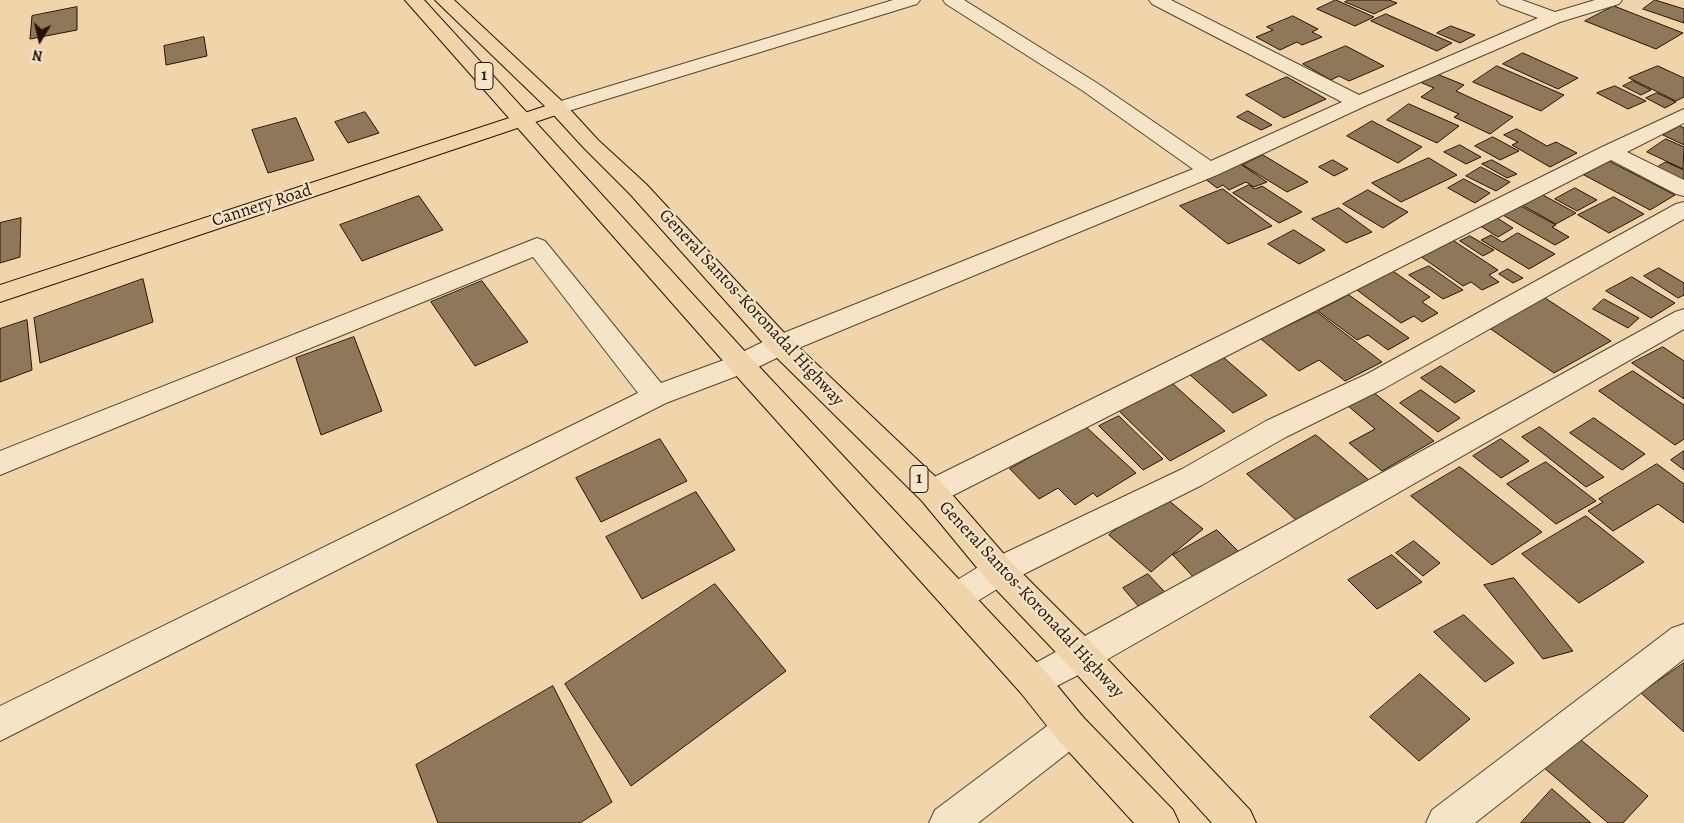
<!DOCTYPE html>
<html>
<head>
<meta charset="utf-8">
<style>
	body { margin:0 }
	#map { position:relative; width:1684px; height:823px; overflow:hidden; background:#efd5a9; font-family:Alegreya,serif }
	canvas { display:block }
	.north { position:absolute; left:15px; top:15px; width:50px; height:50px; -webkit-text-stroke:4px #f5e4c7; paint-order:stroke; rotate:189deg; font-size:14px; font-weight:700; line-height:20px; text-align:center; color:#271303 }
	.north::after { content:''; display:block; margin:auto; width:18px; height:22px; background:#271303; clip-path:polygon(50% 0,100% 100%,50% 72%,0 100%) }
</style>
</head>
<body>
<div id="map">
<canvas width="1684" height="823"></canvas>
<div class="north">N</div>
</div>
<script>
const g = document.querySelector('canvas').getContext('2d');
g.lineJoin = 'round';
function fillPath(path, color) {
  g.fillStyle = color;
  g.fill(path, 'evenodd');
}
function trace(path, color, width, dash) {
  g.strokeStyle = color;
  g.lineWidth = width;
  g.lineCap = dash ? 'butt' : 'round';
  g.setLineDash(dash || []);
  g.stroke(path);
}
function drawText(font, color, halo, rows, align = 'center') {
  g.font = font + ' Alegreya,serif';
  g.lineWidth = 4.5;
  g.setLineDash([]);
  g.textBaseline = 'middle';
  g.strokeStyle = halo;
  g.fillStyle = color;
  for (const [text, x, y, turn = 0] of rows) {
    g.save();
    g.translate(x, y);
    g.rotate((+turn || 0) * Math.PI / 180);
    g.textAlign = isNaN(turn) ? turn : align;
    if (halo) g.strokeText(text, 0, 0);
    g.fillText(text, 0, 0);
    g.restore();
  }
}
const building = new Path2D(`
	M1336 0 1374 17 1355 26 1317 9Z
	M1349 0H1389L1397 3 1374 14 1345 2Z
	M1655 0 1684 9V23L1643 9Z
	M1614 6 1683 33 1656 49 1585 21Z
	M77 7V30L30 39 32 16Z
	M1386 14 1452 43 1437 51 1371 21Z
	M1293 16 1318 29 1312 32 1322 37 1302 45 1297 42 1280 50 1256 37 1273 30 1267 27Z
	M1451 26 1475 35 1460 43 1437 33Z
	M204 37 207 56 166 65 164 46Z
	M1346 46 1384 66 1349 81 1339 76 1331 80 1303 64Z
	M1523 53 1578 78 1558 89 1503 64Z
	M1497 66 1564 95 1541 111 1473 82Z
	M1658 66 1684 78V97L1676 101 1629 78Z
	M1437 74 1464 85 1456 91 1513 117 1490 134 1454 117 1459 114 1421 97 1434 88 1422 83Z
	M1287 77 1326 99 1284 118 1246 95Z
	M1633 81 1651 90 1641 95 1623 86Z
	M1615 86 1646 101 1628 109 1597 93Z
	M1657 93 1676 102 1665 108 1646 98Z
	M1409 104 1459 126 1437 143 1387 120Z
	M1248 111 1272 125 1261 130 1237 117Z
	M365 112 379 133 348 143 335 122Z
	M296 118 314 160 268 173 252 130Z
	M1372 121 1422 147 1398 163 1347 136Z
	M1680 126 1684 128V145L1663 135Z
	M1517 129 1547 146 1556 142 1577 153 1550 167 1512 145 1518 142 1504 135Z
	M1493 137 1519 151 1500 160 1475 146Z
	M1666 139 1684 147 1683 169 1647 152Z
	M1460 145 1481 157 1466 164 1444 152Z
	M1263 155 1308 182 1287 192 1243 165Z
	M1429 158 1457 175 1401 202 1372 183Z
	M1333 160 1348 169 1334 176 1319 167Z
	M1492 160 1517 174 1507 178 1482 164Z
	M1609 161 1675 195 1650 210 1584 175Z
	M1666 162 1684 170V182L1656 168Z
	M1239 163 1267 182 1254 187 1246 182 1229 190 1223 185 1217 188 1204 178Z
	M1481 167 1510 182 1496 191 1466 176Z
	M1464 179 1490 193 1475 203 1448 188Z
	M1249 185 1255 189 1262 186 1302 212 1279 223 1233 193Z
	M1575 188 1597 200 1577 211 1555 199Z
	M1223 189 1272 226 1228 244 1180 206Z
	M1368 190 1408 212 1383 228 1343 204Z
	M1541 194 1576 213 1556 224 1522 205Z
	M419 196 443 230 362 261 340 225Z
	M1614 197 1644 214 1609 233 1578 215Z
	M1519 205 1556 225 1552 227 1569 237 1555 245 1501 214Z
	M1339 208 1372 232 1346 243 1312 219Z
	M21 218 20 257 0 263V223Z
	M1497 218 1513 228 1498 237 1482 227Z
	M1294 230 1325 250 1299 264 1268 244Z
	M1518 233 1555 254 1529 269 1481 240 1491 235 1502 242Z
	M1470 236 1494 250 1483 256 1460 241Z
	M1454 241 1498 270 1489 275 1499 282 1482 290 1471 282 1463 286 1420 256Z
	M1429 266 1463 290 1443 299 1409 275Z
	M1659 268 1684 283V295L1678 298 1644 276Z
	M1390 269 1430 297 1422 302 1438 313 1422 322 1414 316 1401 323 1353 287Z
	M1508 269 1523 278 1513 283 1499 274Z
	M1632 277 1675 303 1651 318 1606 291Z
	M143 279 153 322 40 363 34 318Z
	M482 281 528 342 475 366 431 302Z
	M1349 295 1409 338 1388 350 1368 335 1357 340 1318 311Z
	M1542 296 1611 341 1554 373 1485 325Z
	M1604 299 1639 318 1628 328 1593 309Z
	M1317 312 1382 362 1345 381 1319 360 1299 371 1261 339Z
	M27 320 32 370 0 382V329Z
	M354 337 382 411 321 435 296 358Z
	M1663 347 1684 361V399L1632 363Z
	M1223 357 1267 395 1233 413 1189 374Z
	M1441 366 1475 391 1455 403 1421 378Z
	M1633 371 1684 405V439L1675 445 1599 391Z
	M1172 383 1225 431 1170 461 1118 410Z
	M1421 390 1460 418 1438 432 1400 403Z
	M1373 392 1434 441 1382 471 1349 443 1375 429 1347 405Z
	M1119 416 1163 459 1143 470 1099 426Z
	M1594 418 1645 454 1622 470 1570 433Z
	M1085 426 1136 473 1097 497 1093 493 1075 505 1058 488 1039 499 1010 469Z
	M1540 427 1604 477 1586 487 1522 437Z
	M1316 435 1370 481 1299 523 1247 474Z
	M660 439 687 481 601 522 576 478Z
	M1501 439 1529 461 1501 478 1473 456Z
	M1684 451V470L1671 460Z
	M1546 462 1596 501 1556 524 1507 484Z
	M1657 464 1684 484V523L1658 504 1613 531 1588 511 1603 502 1599 499Z
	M1460 467 1542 532 1492 565 1411 496Z
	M696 492 735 550 642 599 606 537Z
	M1162 495 1203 529 1151 572 1109 535Z
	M1586 516 1644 562 1579 603 1522 554Z
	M1217 530 1241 554 1196 580 1173 555Z
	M1414 541 1440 563 1423 576 1396 553Z
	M1392 555 1422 582 1377 609 1348 580Z
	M1148 574 1172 600 1145 614 1123 588Z
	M1514 578 1573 651 1543 659 1484 585Z
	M715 584 786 671 631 786 565 684Z
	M1464 615 1514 663 1485 682 1434 632Z
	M1684 663V732L1641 693Z
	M1420 674 1470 719 1419 761 1370 717Z
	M553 686 612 802 580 823H438L416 765Z
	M1575 735 1648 796 1623 823H1608L1542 766Z
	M1552 789 1591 823H1521Z`);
fillPath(building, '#8f7859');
trace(building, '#271303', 1);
const minor = new Path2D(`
	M893 0H920L917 4 565 112 558 114 551 112 548 108 551 104Z
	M943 0H964L1097 83 1211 161 1342 102 1152 4 1149 0H1171L1359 95 1538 18 1500 4 1497 0H1522L1555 12 1595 0H1622L1619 4 1560 22 1365 106 1217 175 789 352 750 371 666 403 0 741V706L638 393 533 257 0 475V451L537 238 545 241 661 383 732 357 771 338 1193 169 1083 91 946 4Z
	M1684 109V123L1627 152 1684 180V196L1676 194 1611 160 942 501 932 504 922 501 917 492 922 483 1602 147Z
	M1684 202V219L1385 388 1286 437 1202 485 1010 581 968 607 957 611 946 607 941 597 946 587 988 561 1182 469 1266 421 1367 374 1676 204Z
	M1684 309V329L1094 667 1033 698 1021 693 1016 682 1021 671 1675 312Z
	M1684 624V659L1475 823H1426L1432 810 1672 628Z
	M1071 712 1083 717 1089 729 1083 741 978 823H929L935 810 1059 717Z`);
const major = new Path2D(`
	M558 102 565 104 568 108 565 112 0 302V285Z`);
const highway = new Path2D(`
	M405 0H424L750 357 1045 671 1083 717 1173 810 1179 823H1134L1059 741 1021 693 732 371Z
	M435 0H454L565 104 598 140 646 184 789 338 942 483 1010 561 1094 645 1250 810 1256 823H1212L1070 667 988 581 922 501 771 352 630 194 584 148 551 112Z`);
trace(minor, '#59442c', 2);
trace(major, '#271303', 2);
trace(highway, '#271303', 2);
fillPath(minor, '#f5e4c7');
fillPath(major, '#efd5a9');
fillPath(highway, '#efd5a9');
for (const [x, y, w] of [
	[484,76,18],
	[919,479,18]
]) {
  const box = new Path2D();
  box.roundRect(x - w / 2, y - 13.5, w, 27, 4);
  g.fillStyle = '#f5e4c7';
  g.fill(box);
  trace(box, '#271303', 1);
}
drawText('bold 16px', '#271303', null, [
	["1",484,76],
	["1",919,479]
]);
drawText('18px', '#271303', '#f5e4c7', [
	["Cannery Road",262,206,-18],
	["General Santos-Koronadal Highway",751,308,47],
	["General Santos-Koronadal Highway",1031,600,47]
]);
</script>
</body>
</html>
